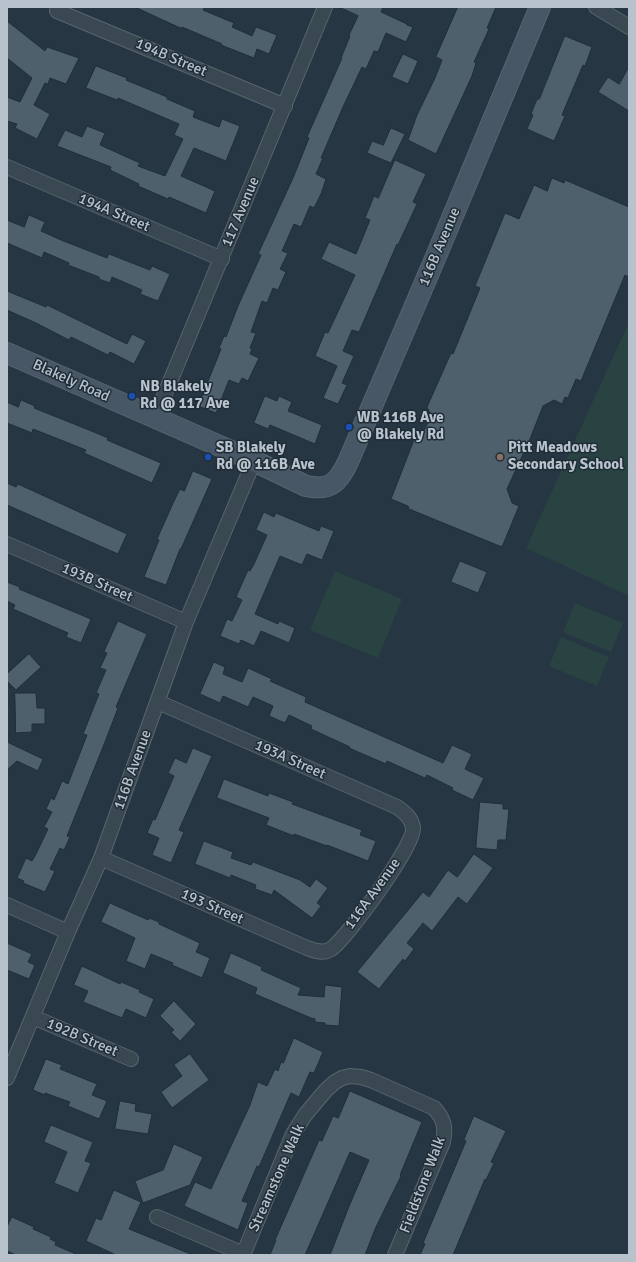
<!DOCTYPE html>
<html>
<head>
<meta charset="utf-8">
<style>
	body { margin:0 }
	#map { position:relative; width:636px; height:1262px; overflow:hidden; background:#263642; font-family:Signika,sans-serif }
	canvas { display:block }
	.frame { position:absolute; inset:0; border:8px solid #b8c2cc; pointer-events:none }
</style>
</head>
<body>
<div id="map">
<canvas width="636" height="1262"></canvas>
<div class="frame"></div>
</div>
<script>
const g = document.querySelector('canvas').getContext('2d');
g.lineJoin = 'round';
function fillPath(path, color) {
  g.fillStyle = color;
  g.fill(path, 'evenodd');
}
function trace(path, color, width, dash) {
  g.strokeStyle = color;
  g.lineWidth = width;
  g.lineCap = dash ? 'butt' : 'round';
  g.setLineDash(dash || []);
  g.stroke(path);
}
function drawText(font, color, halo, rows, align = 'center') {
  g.font = font + ' Signika,sans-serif';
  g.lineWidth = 3;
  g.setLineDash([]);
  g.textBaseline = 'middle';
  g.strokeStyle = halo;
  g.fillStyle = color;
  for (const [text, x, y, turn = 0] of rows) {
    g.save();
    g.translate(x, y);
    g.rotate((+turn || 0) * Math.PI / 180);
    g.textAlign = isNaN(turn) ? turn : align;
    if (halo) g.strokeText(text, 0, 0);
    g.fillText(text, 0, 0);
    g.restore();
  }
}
fillPath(new Path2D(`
	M629 322V596L526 548Z
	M335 571 402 599 378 658 310 630Z
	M575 603 623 623 611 652 563 632Z
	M561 637 609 657 597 686 549 666Z`), '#284342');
const building = new Path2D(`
	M135 7H205L203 10 234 23 232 27 252 36 256 27 277 35 269 54 257 49 254 58 221 45 222 44 182 27 181 28Z
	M339 7H383L381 12 407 24V25L413 27 406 42 386 33 378 52 374 51 366 69 362 67 343 107 321 158H323L316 174 326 179 321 194 314 208 310 206 301 227 294 224 282 251 288 253 280 269 286 272 278 290 273 288 267 303 262 301 251 332 256 333 250 348 252 349 250 354 259 358 248 381 242 378 239 384 229 380 216 413 198 406 221 349 219 348 224 336 226 337 238 306 261 255 258 254 293 178 309 138 307 137 342 58H341L350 36 349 35 358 16Z
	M458 7H496L487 28 489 29 474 62 476 63 472 76 436 154 408 140 417 115 435 78 442 60 436 57Z
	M7 21 45 51 47 47 79 58 66 84 50 78 48 84 45 83 34 105 50 114 37 139 15 128 17 124 7 121V97L20 102 32 78 7 58Z
	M565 36 592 47 585 66 583 65 562 115 565 116 554 141 527 129 533 115 531 114 537 99H539Z
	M403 54 418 61 408 84 392 77Z
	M96 66 127 78 126 80 167 97V99L195 111 193 117 219 127 222 119 240 126 226 161 194 148 181 176 215 191 206 213 169 197 168 199 138 186 139 184 110 170 111 167 57 146 65 130 82 137 87 126 105 133 100 145 140 163 138 166 165 176 183 139 174 135 179 124 118 98 117 100 86 88Z
	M629 67V111L598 92 608 77 619 84Z
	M391 128 405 134 391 163 367 153 372 141 383 145Z
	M395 160 426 174 413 202 417 204 398 245 397 244 359 332 352 330 343 351 354 356 342 383 347 385 338 404 323 398 337 366 315 356 325 332 328 333 355 275 321 259 329 242 356 254 370 220 365 218 374 196 378 198Z
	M552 178 564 183 565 180 629 207V277L625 275 581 381 576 379 568 398 565 397 562 404 554 400 543 406 530 439 507 489 512 503 519 506 502 547 409 509 408 506 391 499 417 432 425 429 431 415 427 407 451 353 453 354 480 288 475 286 505 213 519 219 534 185 547 191Z
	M29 215 45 222 41 231 61 240 107 258 109 254 150 270 152 266 170 274 158 301 140 294 142 290 112 277 110 283 99 279V277L68 265 69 263 44 252 42 258 7 243V220L24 227Z
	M7 291 46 307 47 305 127 344 132 334 146 341 134 364 110 352 108 355 71 337 69 340 36 323 7 310Z
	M265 396 277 401 279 396 292 402 288 411 322 425 315 444 270 425 268 429 254 423Z
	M21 400 35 406 34 408 89 430 108 438 107 440 161 463 152 483 84 453 86 450 33 429 32 433 7 423V402L18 407Z
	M193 471 212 479 181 549H180L166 585 144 577 159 540 157 539 174 501 180 489 184 491Z
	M7 483 16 487 18 484 127 534 118 554 7 505Z
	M264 512 274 517 276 513 319 531 321 526 334 531 322 560 307 554 302 565 280 556 255 614 278 624 279 621 295 628 289 643 261 631 254 646 241 640 239 644 220 636 227 619 232 621 242 600 236 597 248 570 250 571 254 564 267 535 256 530Z
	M460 561 487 572 478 593 451 582Z
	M7 582 20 587 19 589 91 619 81 643 66 637 68 633 13 609 15 605 7 601Z
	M118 621 147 634 116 707 118 708 105 742 67 836 70 837 64 850 60 848 50 869 55 871 45 892 23 883 24 881 17 878 26 858 32 861 36 854 48 829 44 827 52 812 46 809 51 798 54 800 62 781 68 784 87 735 83 734 99 694 96 693 106 670 100 668 107 653 104 652Z
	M29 654 41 667 16 690 7 681V674Z
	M214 662 225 667 223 674 242 682 248 668 272 679 270 681 306 697 305 702 443 763 452 745 472 754 465 769 484 778 473 800 452 790 453 788 427 775 425 778 387 761 386 764 349 748 350 747 311 729 312 726 289 715 285 723 269 716 273 706 253 697 248 707 223 696 220 703 200 694Z
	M15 693H36L37 708H45V724H32V732L16 733Z
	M7 742 43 759 38 771 17 761 7 770Z
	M193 748 212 756 179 830 184 832 171 863 152 855 159 838 147 833 153 819 155 820 174 776 168 773 175 758 186 763Z
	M224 779 268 796 269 793 293 802 292 804 362 830 360 835 376 841 368 861 327 845V846L294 834V836L266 825 269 818 217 798Z
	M480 802 503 804V809H509L506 840H498L497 850 476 848Z
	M204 841 233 852 231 858 251 865 253 862 300 880 310 887 316 879 328 888 317 903 321 906 312 918 274 890 272 895 255 889 256 885 231 875 230 878 195 864Z
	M474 854 493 868 467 904 458 897 432 931 423 923 407 943 414 949 405 961 403 959 379 989 357 972 423 892 429 897 448 870 457 877Z
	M110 903 148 920 149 918 159 922V924L200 943 196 952 210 958 202 978 172 965 173 963 151 954 145 969 126 961 135 938 101 922Z
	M7 943 32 954 28 962 35 965 29 979 7 970Z
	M231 953 262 967 261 970 301 988 298 995 324 997 325 985 342 987 339 1026 325 1025V1023L315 1022V1019L311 1018 255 994 257 988 223 973Z
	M82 966 120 984 121 982 140 990 139 992 154 999 146 1018 126 1009 122 1018 83 1002 88 991 74 985Z
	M174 1001 196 1024 180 1041 171 1032 174 1030 160 1016Z
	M294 1038 323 1052 314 1073 310 1072 299 1097 291 1093 259 1167 257 1166 242 1201 248 1203 238 1230 184 1206 195 1182 211 1189 250 1105 258 1082 267 1086 275 1069 278 1071 281 1062 283 1063Z
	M190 1054 209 1080 172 1108 161 1092 182 1076 174 1065Z
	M46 1059 62 1065 60 1069 97 1084 92 1095 107 1101 99 1119 68 1106 70 1102 45 1093V1095L33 1090Z
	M350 1091 422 1122 400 1175 401 1176 375 1229 365 1255H330L350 1204 369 1160 350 1152 305 1255H270L276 1240H275L319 1140 322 1141 333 1116 338 1118Z
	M120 1101 136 1104 135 1111 152 1114 148 1134 115 1129Z
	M474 1116 506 1131 491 1162 494 1163 486 1180 485 1179 453 1255H420L425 1244 423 1243 466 1141 464 1140Z
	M51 1125 93 1142 85 1161 91 1163 78 1193 54 1183 67 1152 44 1142Z
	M174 1144 203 1157 190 1185 143 1203 135 1181 163 1170Z
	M114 1190 141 1202 129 1229 193 1255H116L86 1241 96 1218 101 1220Z
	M12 1217 34 1227 33 1229 51 1237 50 1239 56 1242 55 1245 78 1255H16L7 1251V1227Z`);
fillPath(building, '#4f606d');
trace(building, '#212f39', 1);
const street = new Path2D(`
	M596 7 629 27
	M57 11 285 106
	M7 167 222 259
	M155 418 325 7
	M7 544 186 622
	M101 858 307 948C315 951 324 954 331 949 347 938 415 845 413 828 412 818 404 812 397 807L158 702
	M7 905 68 932
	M33 1017 131 1059
	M7 1078 68 932 101 858 186 622 254 461
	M157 1217 244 1254
	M243 1255 293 1134 305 1115 326 1090 335 1082 342 1078 350 1076 361 1077 371 1080 434 1108C444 1119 446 1127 443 1142L395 1255`);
const secondary = new Path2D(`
	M7 353 254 461 306 486C330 491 338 483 348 462L437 254 540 7`);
trace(street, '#59656f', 16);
trace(secondary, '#59656f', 22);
trace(street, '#3a4852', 14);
trace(secondary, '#485765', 20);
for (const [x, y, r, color] of [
	[132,396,4,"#1a4fb4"],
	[349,427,4,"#1a4fb4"],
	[208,457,4,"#1a4fb4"],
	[500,457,4,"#8d6e63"]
]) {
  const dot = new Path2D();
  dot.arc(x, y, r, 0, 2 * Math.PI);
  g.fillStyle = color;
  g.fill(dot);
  trace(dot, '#1f2d37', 1.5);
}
drawText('15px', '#b8c2cc', '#1f2d37', [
	["194B Street",171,58,23],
	["117 Avenue",241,212,-67],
	["194A Street",114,213,23],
	["116B Avenue",440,247,-67],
	["Blakely Road",71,381,24],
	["193B Street",97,583,24],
	["193A Street",290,760,24],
	["116B Avenue",133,770,-70],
	["116A Avenue",373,894,-54],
	["193 Street",212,907,24],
	["192B Street",82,1038,23],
	["Streamstone Walk",277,1178,-66],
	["Fieldstone Walk",423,1185,-69]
]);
drawText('bold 15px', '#b8c2cc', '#1f2d37', [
	["NB Blakely",140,387],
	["Rd @ 117 Ave",140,404],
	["WB 116B Ave",357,418],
	["@ Blakely Rd",357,435],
	["SB Blakely",216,448],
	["Rd @ 116B Ave",216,465],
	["Pitt Meadows",508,448],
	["Secondary School",508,465]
], 'left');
</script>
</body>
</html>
